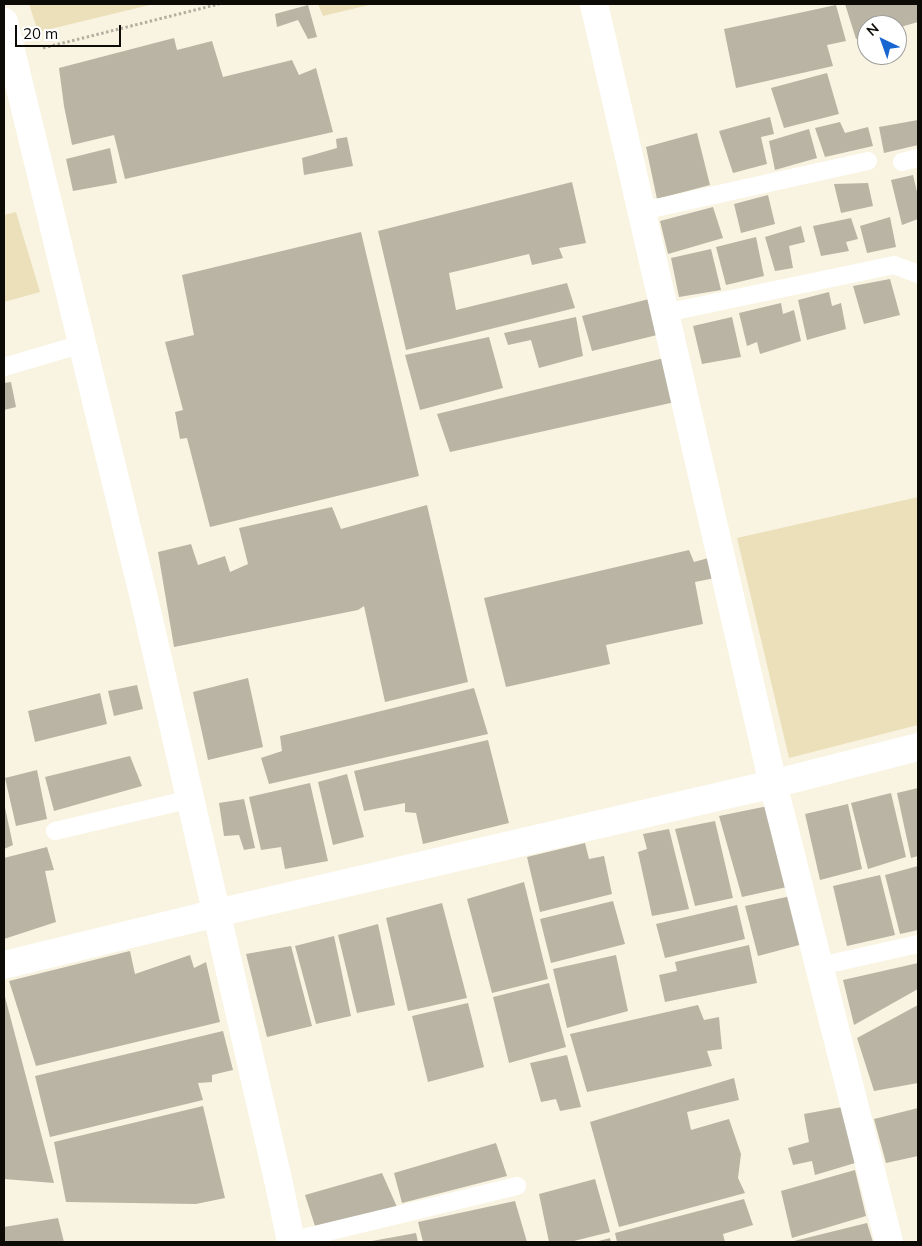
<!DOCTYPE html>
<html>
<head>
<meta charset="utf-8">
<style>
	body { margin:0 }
	#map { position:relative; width:922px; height:1246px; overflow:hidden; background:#f9f4e2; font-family:Mulish,sans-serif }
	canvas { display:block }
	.frame { position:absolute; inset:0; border:5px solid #0d0b06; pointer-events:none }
	.north { position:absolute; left:857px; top:15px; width:50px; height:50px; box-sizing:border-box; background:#fff; border:1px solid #9e9d9b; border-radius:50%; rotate:318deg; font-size:14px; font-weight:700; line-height:20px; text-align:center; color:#0d0b06 }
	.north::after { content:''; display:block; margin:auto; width:18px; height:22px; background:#1765d0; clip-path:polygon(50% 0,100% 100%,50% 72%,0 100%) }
	.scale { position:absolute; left:15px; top:25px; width:106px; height:22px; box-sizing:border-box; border:2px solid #0d0b06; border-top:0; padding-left:6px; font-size:15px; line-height:18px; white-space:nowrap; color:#0d0b06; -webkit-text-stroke:4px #fff; paint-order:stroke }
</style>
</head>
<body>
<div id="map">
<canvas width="922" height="1246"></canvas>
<div class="frame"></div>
<div class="north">N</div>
<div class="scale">20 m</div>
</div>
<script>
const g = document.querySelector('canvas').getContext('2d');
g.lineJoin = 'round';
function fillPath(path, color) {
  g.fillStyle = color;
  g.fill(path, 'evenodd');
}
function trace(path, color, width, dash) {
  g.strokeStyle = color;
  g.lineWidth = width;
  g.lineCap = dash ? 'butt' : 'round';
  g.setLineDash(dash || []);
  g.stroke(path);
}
fillPath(new Path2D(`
	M29 4H154L38 32Z
	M318 4H373L323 16Z
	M16 212 40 292 4 302V215Z
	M918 497V725L789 758 737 538Z`), '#ece0ba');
fillPath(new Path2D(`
	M845 4H918V22L897 28V25H867V36L856 39Z
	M308 5 317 37 308 39 298 20 277 27 275 14Z
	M836 5 846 41 827 45 833 66 736 88 724 29Z
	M174 38 177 50 212 41 223 77 292 60 299 75 316 68 333 132 125 179 114 135 72 145 64 106 59 68Z
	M827 73 839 114 784 128 771 88Z
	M770 117 774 134 761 137 767 164 733 173 719 131Z
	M918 120V145L884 153 879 127Z
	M840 122 845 133 868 127 873 146 825 157 815 128Z
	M809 129 817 158 775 170 769 141Z
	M697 133 710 185 657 199 646 147Z
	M347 137 353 166 304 175 302 158 337 148 336 139Z
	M110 148 117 183 73 191 66 159Z
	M913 175 918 196V219L902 225 891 180Z
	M572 182 586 243 559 248 563 258 532 265 529 254 449 273 456 310 567 283 575 308 406 350 378 231Z
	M868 183 873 206 841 213 834 184Z
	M768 195 775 224 741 233 734 204Z
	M713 207 723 238 668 254 660 221Z
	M890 217 896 247 867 253 860 226Z
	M851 218 858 239 846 242 849 251 821 256 813 226Z
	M801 226 805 242 789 246 793 268 775 271 765 237Z
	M361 232 419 476 210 527 187 438 180 439 175 412 183 410 165 342 194 335 182 275Z
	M756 237 764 276 726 285 716 247Z
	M711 249 721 290 679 297 671 258Z
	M890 279 900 315 864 324 853 286Z
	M829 292 832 306 841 303 846 329 807 340 798 300Z
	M649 299 657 335 592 351 582 316Z
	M781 303 783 314 794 310 801 341 760 354 757 342 747 346 739 313Z
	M576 317 583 356 539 368 531 340 508 345 504 333Z
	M732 317 741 357 702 364 693 326Z
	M489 337 503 388 420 410 405 355Z
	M664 358 675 402 450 452 437 414Z
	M11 382 16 407 4 410V383Z
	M427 505 468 682 385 702 364 606 358 610 174 647 158 552 191 544 198 565 225 556 230 572 248 564 239 528 332 507 341 529Z
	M689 550 694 562 712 557 715 578 695 582 703 624 606 645 610 664 506 687 484 598Z
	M248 678 263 747 208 760 193 692Z
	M137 685 143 709 114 716 108 691Z
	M474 688 488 734 269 784 261 758 282 751 280 736Z
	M100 693 107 724 35 742 28 711Z
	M488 740 509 823 423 844 416 813 405 812V803L364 811 354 771Z
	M130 756 142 786 54 811 45 777Z
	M37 770 47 819 16 826 5 778Z
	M347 774 364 837 333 845 318 782Z
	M310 783 328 861 285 869 281 847 261 850 249 797Z
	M918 788V856L911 858 897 793Z
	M891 793 906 857 868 869 851 803Z
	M244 799 255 848 244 850 239 835 224 836 219 803Z
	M4 803 13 845 4 849Z
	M848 804 862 869 820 880 805 814Z
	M768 806 787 887 742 897 719 816Z
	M715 821 733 898 695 906 675 829Z
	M669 829 689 909 652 916 638 852 647 849 643 834Z
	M585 843 589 859 604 856 612 894 540 912 527 857Z
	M47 847 54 870 45 871 56 922 4 939V858Z
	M918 866V930L900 934 885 875Z
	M880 875 895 935 847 946 833 886Z
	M524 882 548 979 492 993 467 899Z
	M791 896 803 944 758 956 745 906Z
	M613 901 625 944 551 963 540 919Z
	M442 903 467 998 408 1011 386 918Z
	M737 905 745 939 665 958 656 924Z
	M378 924 395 1005 357 1013 338 935Z
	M334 936 351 1016 316 1024 295 946Z
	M749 945 757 983 665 1002 659 975 677 971 675 962Z
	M291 946 312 1026 267 1037 246 954Z
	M130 951 135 974 190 955 194 968 206 962 220 1022 36 1066 9 981Z
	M616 955 628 1011 567 1028 553 969Z
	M918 963V989L854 1025 843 980Z
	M549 983 566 1047 509 1063 493 997Z
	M4 994V993L54 1183 4 1179Z
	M468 1003 484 1067 428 1082 412 1016Z
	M698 1005 704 1020 719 1017 722 1049 707 1051 712 1066 587 1092 570 1034Z
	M918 1005V1083L874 1091 857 1038Z
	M223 1031 233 1070 212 1075V1082L198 1083 203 1100 50 1137 35 1076Z
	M567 1055 581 1107 560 1111 556 1099 541 1102 530 1063Z
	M734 1078 739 1100 687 1112 691 1130 729 1119 741 1154 738 1178 745 1193 619 1227 590 1122Z
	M203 1106 225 1198 196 1204 66 1202 54 1142Z
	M842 1107 855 1163 815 1175 812 1161 793 1165 788 1148 809 1142 804 1114Z
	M918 1108V1156L886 1163 874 1119Z
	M496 1143 507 1176 402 1203 394 1173Z
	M855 1170 866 1216 792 1238 781 1191Z
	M382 1173 397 1207 315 1226 305 1195Z
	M595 1179 610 1232 570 1242H549L539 1194Z
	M744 1199 753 1225 723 1234 725 1242H617L615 1233Z
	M515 1201 527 1242H423L418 1222Z
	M58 1218 64 1242H4V1227Z
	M867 1223 873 1242H790Z
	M416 1233 418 1242H372V1241Z
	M610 1238 611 1242H595Z`), '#b9b4a3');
trace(new Path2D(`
	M43 48 219 4`), '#b2aea0', 3, [2.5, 2.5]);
trace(new Path2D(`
	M902 162 918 158
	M642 211 868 161
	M665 313 894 265 918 274
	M4 367 82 344
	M55 831 191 799
	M820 966 918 944
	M290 1241 517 1186`), '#fff', 18);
trace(new Path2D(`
	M594 4 773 784 889 1242
	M4 22 143 594 279 1184 291 1242
	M4 965 217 913 773 784 918 747`), '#fff', 28);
</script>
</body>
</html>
